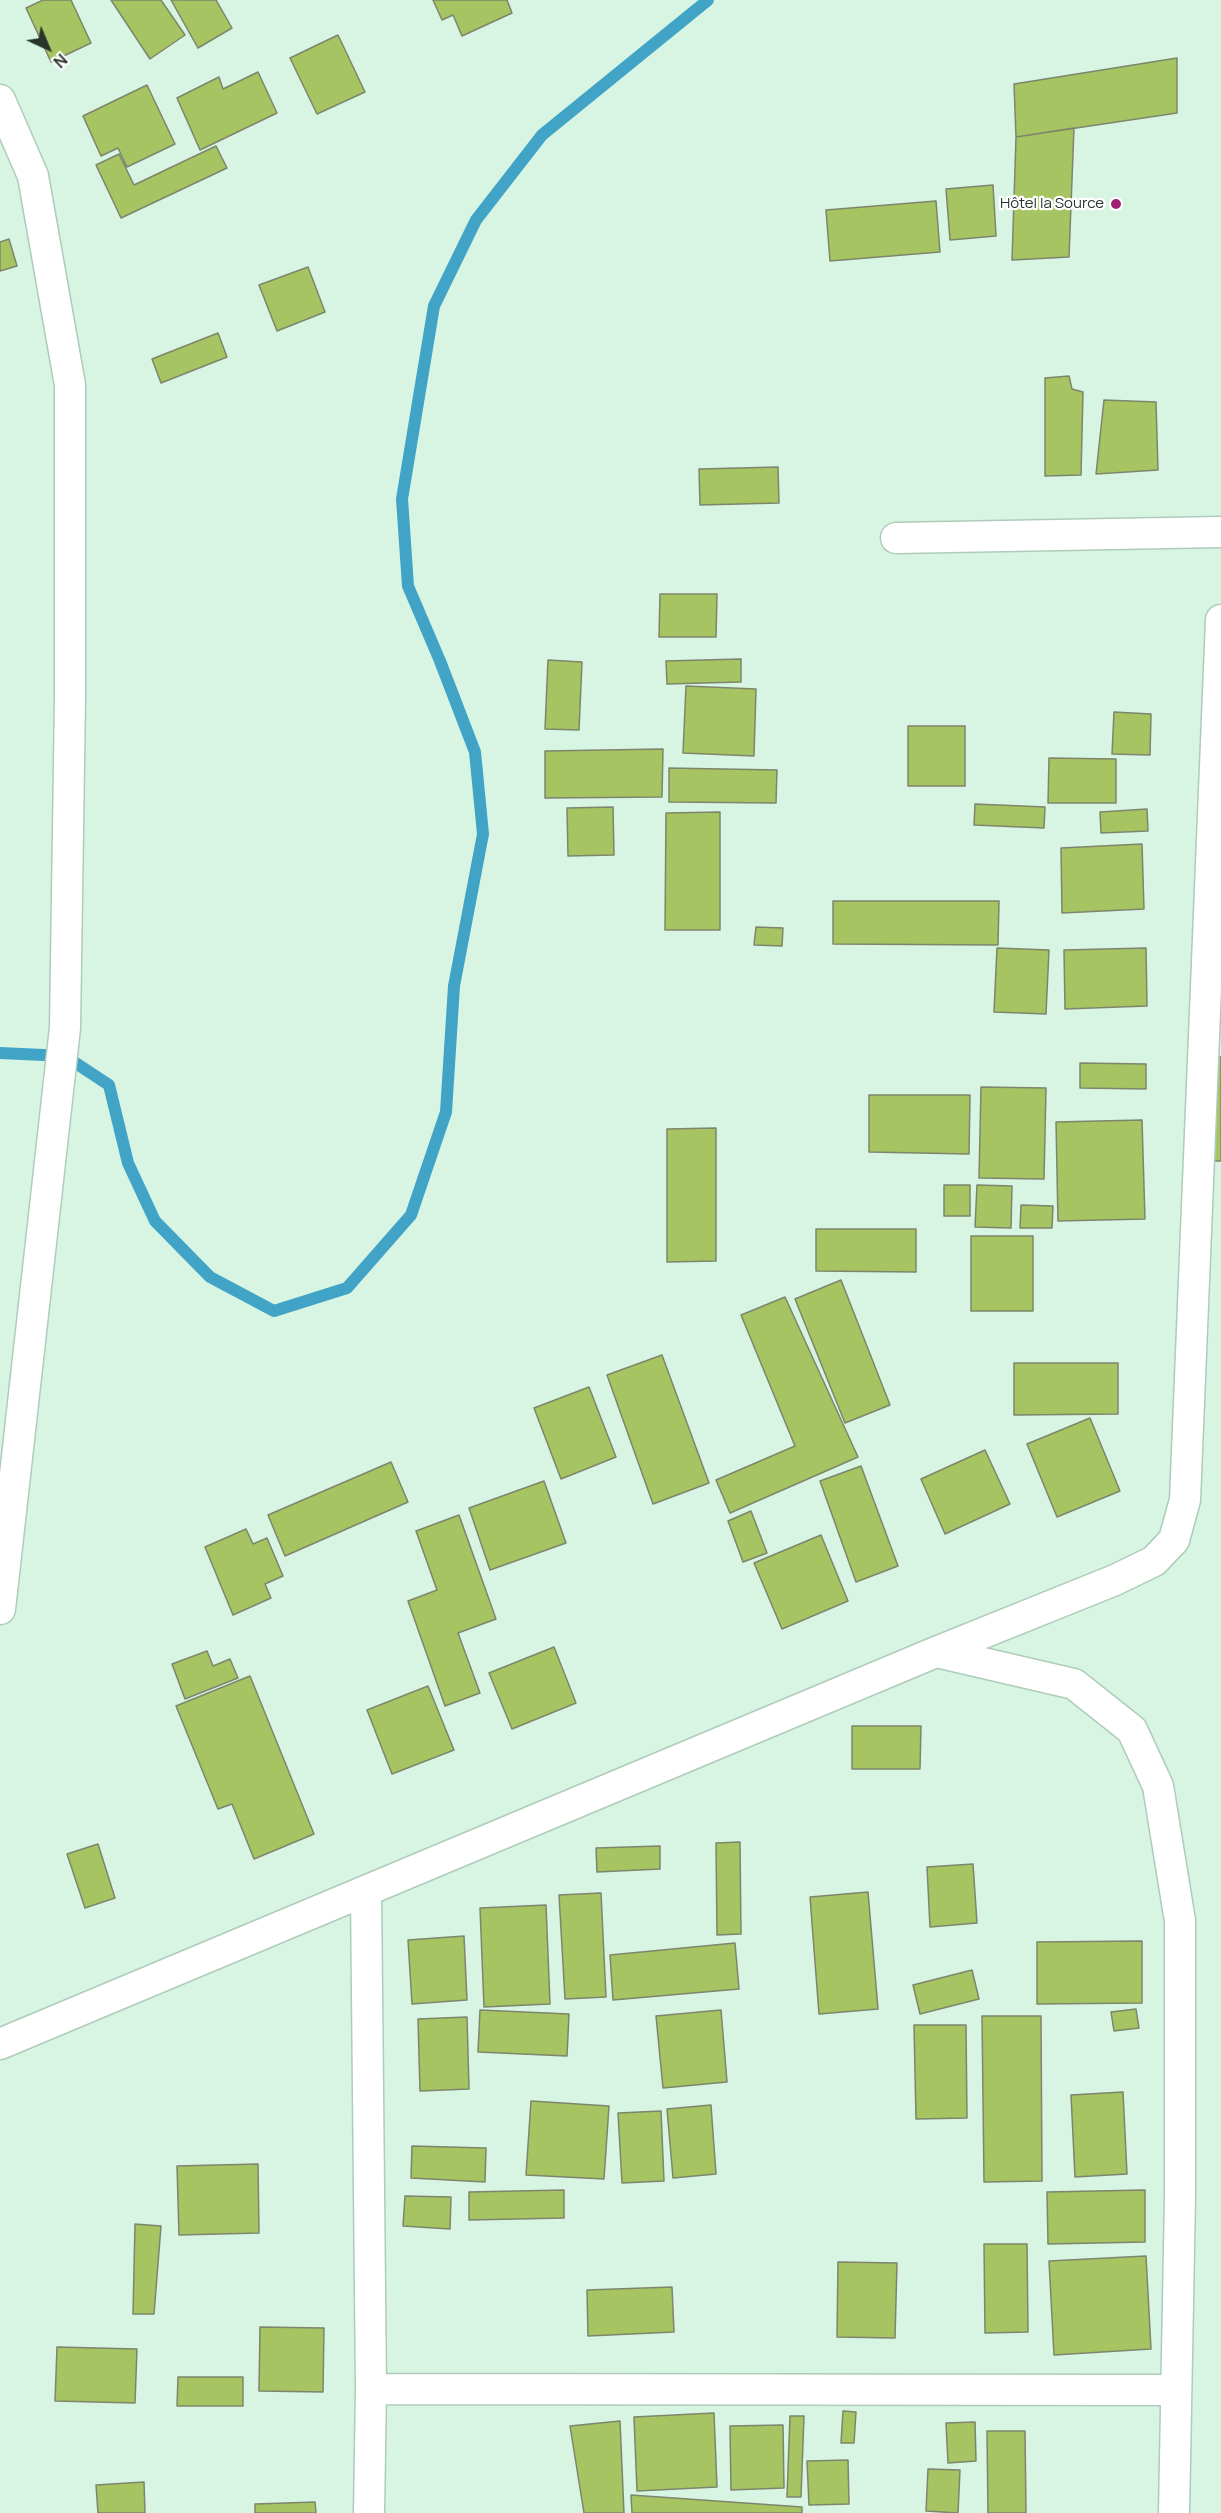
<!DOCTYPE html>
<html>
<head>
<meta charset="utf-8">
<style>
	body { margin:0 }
	#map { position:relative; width:1221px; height:2513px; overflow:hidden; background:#d7f5e2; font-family:Manrope,sans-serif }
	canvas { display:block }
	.north { position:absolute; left:18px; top:18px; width:60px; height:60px; -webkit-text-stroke:4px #fff; paint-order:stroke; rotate:136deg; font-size:16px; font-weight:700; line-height:24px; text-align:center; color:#29342d }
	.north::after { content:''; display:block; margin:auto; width:21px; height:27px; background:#29342d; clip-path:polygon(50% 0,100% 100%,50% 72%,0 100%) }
</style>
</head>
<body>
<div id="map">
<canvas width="1221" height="2513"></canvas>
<div class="north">N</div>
</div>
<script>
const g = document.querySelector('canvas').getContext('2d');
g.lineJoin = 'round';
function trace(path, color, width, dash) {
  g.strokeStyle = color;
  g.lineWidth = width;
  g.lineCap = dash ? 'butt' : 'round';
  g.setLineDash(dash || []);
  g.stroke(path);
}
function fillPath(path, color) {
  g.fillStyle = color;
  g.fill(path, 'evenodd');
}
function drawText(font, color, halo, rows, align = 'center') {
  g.font = font + ' Manrope,sans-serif';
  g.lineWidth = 4.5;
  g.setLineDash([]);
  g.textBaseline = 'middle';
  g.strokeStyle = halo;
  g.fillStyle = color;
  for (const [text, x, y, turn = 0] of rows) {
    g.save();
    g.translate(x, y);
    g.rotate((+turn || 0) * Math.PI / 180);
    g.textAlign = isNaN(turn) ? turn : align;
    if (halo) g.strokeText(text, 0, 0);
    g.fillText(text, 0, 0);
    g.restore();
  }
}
trace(new Path2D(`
	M0 1053 65 1056 109 1085 128 1163 155 1221 210 1277 274 1311 347 1288 411 1215 446 1112 454 986 483 834 475 752 440 661 408 586 402 499 434 306 476 220 542 135 708 0`), '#41a4c7', 12);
const building = new Path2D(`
	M43 0H71L91 43 51 62 26 8Z
	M111 0H161L185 35 150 59Z
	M171 0H216L232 28 198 48Z
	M433 0H507L512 13 462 36 453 15 442 20Z
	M338 35 365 92 317 114 290 58Z
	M1177 58V113L1016 137 1014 84Z
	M258 72 277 113 200 150 177 98 219 77 223 89Z
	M147 85 175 144 127 167 118 148 101 156 83 116Z
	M1074 128 1069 257 1012 260 1016 137Z
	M216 146 227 168 121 218 96 165 119 154 134 185Z
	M993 185 996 236 950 240 946 189Z
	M936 201 940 252 830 261 826 210Z
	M9 239 17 266 0 271V242Z
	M308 267 325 312 277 331 259 285Z
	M218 333 227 357 161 383 152 359Z
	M1069 376 1072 389 1083 392 1081 475 1045 476V378Z
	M1104 400 1156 402 1158 470 1096 474Z
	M778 467 779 503 700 505 699 469Z
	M660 594H717L716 637H659Z
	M741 659V682L667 684 666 661Z
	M548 660 582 662 579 730 545 729Z
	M686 686 756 689 754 756 683 753Z
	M1114 712 1151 714 1150 755 1112 754Z
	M908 726H965V786H908Z
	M663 749 662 797 545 798V751Z
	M1049 758 1116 759V803H1048Z
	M669 768 777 770 776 803 669 802Z
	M975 804 1045 807 1044 828 974 825Z
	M613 807 614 855 568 856 567 808Z
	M1147 809 1148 831 1101 833 1100 812Z
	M720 812V930H665L666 813Z
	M1142 844 1144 909 1062 913 1061 848Z
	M833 901H999L998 945 833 944Z
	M756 927 783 928 782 946 754 945Z
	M997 948 1049 950 1046 1014 994 1012Z
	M1146 948 1147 1006 1065 1009 1064 950Z
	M1216 1057H1221V1161H1213Z
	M1080 1063 1146 1064V1089L1080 1088Z
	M981 1087 1046 1088 1044 1179 979 1178Z
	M869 1095H970L969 1154 869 1152Z
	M1142 1120 1145 1219 1058 1221 1056 1122Z
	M716 1128V1261L667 1262V1129Z
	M944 1185H970V1216H944Z
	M977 1185 1012 1186 1011 1228 975 1227Z
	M1021 1205 1053 1206 1052 1228H1020Z
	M816 1229H916V1272L816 1271Z
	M971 1236H1033V1311H971Z
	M841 1280 890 1405 845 1423 795 1299Z
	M785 1297 858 1457 730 1513 716 1480 795 1446 741 1315Z
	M662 1355 709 1483 653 1504 607 1375Z
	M1014 1363H1118V1414L1014 1415Z
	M589 1387 616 1457 561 1479 534 1408Z
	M1090 1418 1120 1491 1057 1517 1027 1444Z
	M985 1450 1010 1504 945 1534 921 1479Z
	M391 1462 408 1502 285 1556 268 1515Z
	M861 1466 898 1566 856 1582 820 1481Z
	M544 1481 566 1543 490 1570 469 1508Z
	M751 1511 767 1553 743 1562 728 1521Z
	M459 1515 496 1619 458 1633 480 1693 445 1706 408 1601 437 1590 416 1531Z
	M246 1529 253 1544 267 1538 283 1576 265 1584 271 1598 233 1615 205 1547Z
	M821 1535 848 1601 782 1629 754 1563Z
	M554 1647 576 1703 512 1729 489 1673Z
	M207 1651 213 1666 230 1659 238 1678 185 1699 172 1664Z
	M250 1676 314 1834 254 1859 232 1804 218 1809 176 1706Z
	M428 1686 454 1750 392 1774 367 1710Z
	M852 1726H921L920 1769H852Z
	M740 1842 741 1934 717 1935 716 1843Z
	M98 1844 115 1898 85 1908 67 1854Z
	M660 1846V1869L597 1872 596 1848Z
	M973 1864 977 1923 930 1927 927 1867Z
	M868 1892 878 2009 819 2014 810 1897Z
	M601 1893 606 1997 565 1999 559 1895Z
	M546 1905 550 2004 484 2007 480 1908Z
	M464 1936 467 2000 412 2004 408 1940Z
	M1142 1941V2003L1037 2004V1942Z
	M735 1943 739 1989 613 2000 610 1955Z
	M972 1970 979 1999 920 2014 913 1985Z
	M1136 2009 1139 2028 1114 2031 1111 2012Z
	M480 2010 569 2014 567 2056 478 2052Z
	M721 2010 727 2082 663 2088 656 2016Z
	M982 2016H1041L1042 2181 984 2182Z
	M467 2017 469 2089 420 2091 418 2019Z
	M914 2025H966L967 2118 916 2119Z
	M1123 2092 1127 2174 1075 2177 1071 2095Z
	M531 2101 609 2106 604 2179 526 2175Z
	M711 2105 716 2174 673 2178 667 2109Z
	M661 2111 664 2181 622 2183 618 2113Z
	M412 2146 486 2148 485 2182 411 2178Z
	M258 2164 259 2233 179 2235 177 2166Z
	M564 2190V2218L469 2220V2192Z
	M1145 2190V2242L1048 2244 1047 2192Z
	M405 2196 451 2197 450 2229 403 2226Z
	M135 2224 161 2226 154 2314H133Z
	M984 2244H1027L1028 2332 985 2333Z
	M1146 2256 1151 2349 1054 2355 1049 2261Z
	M838 2262 897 2263 895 2338 837 2337Z
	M672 2287 674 2332 588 2336 587 2290Z
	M260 2327 324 2328 323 2392 259 2391Z
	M57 2347 137 2349 135 2403 55 2401Z
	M178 2377H243V2406H177Z
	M843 2411 856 2412 854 2443H841Z
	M714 2413 717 2487 637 2491 634 2417Z
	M790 2416H804L801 2497H787Z
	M620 2421 624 2513H584L570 2426Z
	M975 2422 976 2461 948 2463 946 2423Z
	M783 2425 784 2488 731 2490 730 2426Z
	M987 2431H1025L1026 2513H988Z
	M848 2460 849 2504 809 2505 807 2461Z
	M928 2469 960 2470 958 2513 926 2511Z
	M144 2482 145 2513H98L96 2485Z
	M631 2495 802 2507V2513H632Z
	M315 2502 316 2513H255V2504Z`);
fillPath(building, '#a6c461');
trace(building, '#7d866c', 1.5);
const minor = new Path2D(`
	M0 100 33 176 70 385V697L65 1028 0 1609
	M896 538 1221 532
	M936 1652 1074 1684 1132 1730 1158 1786 1180 1921V2196L1174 2513
	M366 1892 371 2389 369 2513
	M0 2044 936 1652 1115 1580 1154 1561 1174 1540 1185 1500 1221 620
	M371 2389 1176 2390`);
trace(minor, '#afccba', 33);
trace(minor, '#fff', 30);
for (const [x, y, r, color] of [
	[1116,204,6,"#a01f71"]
]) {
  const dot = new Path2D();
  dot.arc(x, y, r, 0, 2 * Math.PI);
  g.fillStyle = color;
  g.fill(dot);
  trace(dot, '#fff', 2);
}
drawText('15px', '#29342d', '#fff', [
	["Hôtel la Source",1104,204]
], 'right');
</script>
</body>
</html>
